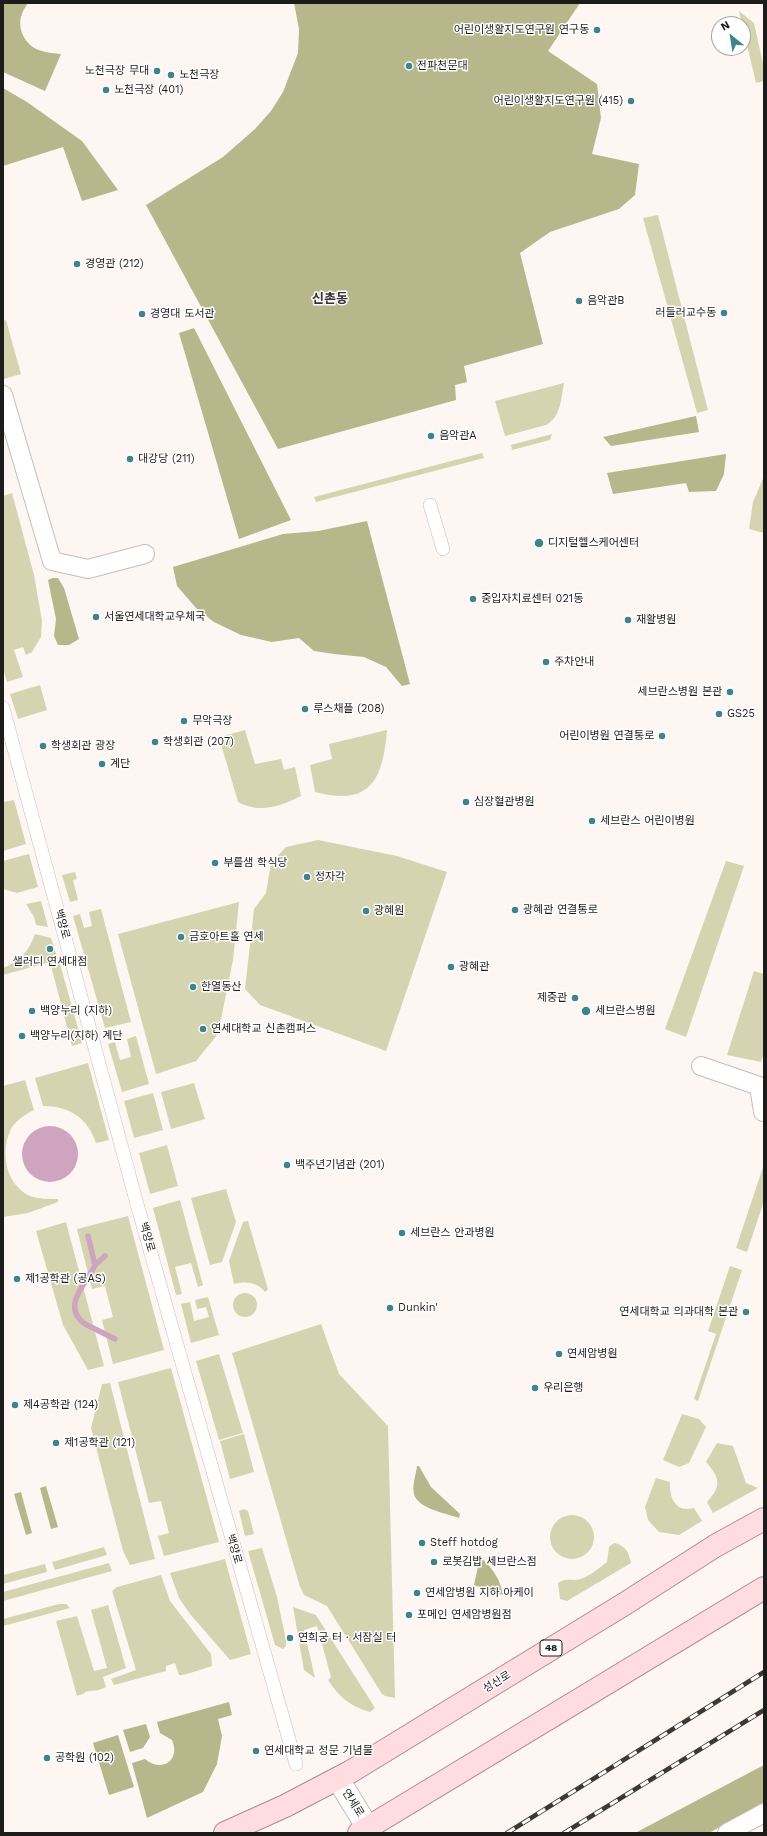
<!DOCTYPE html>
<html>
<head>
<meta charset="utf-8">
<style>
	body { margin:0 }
	#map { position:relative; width:767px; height:1836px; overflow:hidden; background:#fdf6f3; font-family:"Work Sans",sans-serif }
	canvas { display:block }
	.frame { position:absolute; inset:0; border:4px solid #1e1c1a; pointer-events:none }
	.north { position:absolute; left:711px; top:16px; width:40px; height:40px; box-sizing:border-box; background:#fff; border:1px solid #a5a4a3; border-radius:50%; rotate:330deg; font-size:11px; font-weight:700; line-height:16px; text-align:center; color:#1e1c1a }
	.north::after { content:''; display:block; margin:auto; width:14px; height:18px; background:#3d848c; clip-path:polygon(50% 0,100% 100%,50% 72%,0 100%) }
</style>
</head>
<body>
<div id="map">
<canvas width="767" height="1836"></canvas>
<div class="frame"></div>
<div class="north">N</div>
</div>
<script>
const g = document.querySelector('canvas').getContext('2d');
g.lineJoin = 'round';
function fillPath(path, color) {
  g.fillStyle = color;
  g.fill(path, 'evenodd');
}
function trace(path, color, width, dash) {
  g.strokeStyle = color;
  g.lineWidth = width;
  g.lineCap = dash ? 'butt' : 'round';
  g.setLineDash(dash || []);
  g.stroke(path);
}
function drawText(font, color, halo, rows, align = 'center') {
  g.font = font + ' "Work Sans","Noto Sans KR",sans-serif';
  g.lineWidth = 3;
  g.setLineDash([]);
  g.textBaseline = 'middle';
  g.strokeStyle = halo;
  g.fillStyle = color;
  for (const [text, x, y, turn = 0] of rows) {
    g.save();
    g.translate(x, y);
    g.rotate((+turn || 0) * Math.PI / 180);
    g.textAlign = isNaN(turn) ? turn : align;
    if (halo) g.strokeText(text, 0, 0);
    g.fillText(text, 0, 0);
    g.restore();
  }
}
fillPath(new Path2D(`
	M739 11 754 23 764 68V81L756 83Z
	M658 215 708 410 697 413 643 218Z
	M6 320 21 374 4 379 3 321Z
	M564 383C561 399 561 417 546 425L505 436 495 401Z
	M552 434 550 440 512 450 511 445Z
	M482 453 484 458 316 502 314 497Z
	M764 476V533L749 529 753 502Z
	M12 493 34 575 42 621 41 637 32 652 26 655 23 647 14 650 23 677 7 682 3 668V496Z
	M40 685 47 710 18 719 10 694Z
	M245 730 255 764 281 759 284 770 295 767 301 796C282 806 259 814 238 802L219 737Z
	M387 730C383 779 371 807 315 792L310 765 332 759 329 744Z
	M14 800 26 844 3 851V802Z
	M318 840 397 856 447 872 386 1051 260 1005 245 989 254 909 266 893 271 863 286 847Z
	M29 854 38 887 17 893 3 889V861Z
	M726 861 744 866 686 1037 665 1029Z
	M75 872 77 879 73 880 78 900 70 902 62 875Z
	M41 901 48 927 36 925 34 917 26 904Z
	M239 902 233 960 218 1034 196 1061 156 1074 118 934Z
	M101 909 131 1022 105 1028 73 916 80 914 84 928 92 926 89 912Z
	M35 934 51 938 58 959 52 961 59 960 82 1043 72 1046 50 962 3 975V968C19 962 29 951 35 934Z
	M754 971 764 974V1052L761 1062 727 1055Z
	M136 1036 149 1084 122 1092 108 1044 115 1042 120 1060 131 1057 127 1039Z
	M88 1063 109 1140 96 1143C88 1118 69 1106 43 1106L35 1078Z
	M25 1080 34 1110C26 1114 18 1119 12 1127 0 1149 4 1184 30 1196 39 1199 49 1199 58 1199V1202L28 1213 3 1217V1124L5 1126 3 1123V1086Z
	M194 1083 205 1119 171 1129 161 1092Z
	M153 1093 163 1130 134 1138 124 1101Z
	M167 1145 178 1186 150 1194 139 1153Z
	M764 1164V1201L747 1252 736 1248Z
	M226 1189 236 1222 222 1262 210 1265 191 1198Z
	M180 1200 203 1285 198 1287 191 1263 175 1267 182 1294 176 1295 153 1208Z
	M128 1216 164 1350 113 1364 102 1320 113 1317 105 1286 92 1289 77 1229Z
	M248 1221 268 1289 265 1292C257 1282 246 1281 234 1284L229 1261 243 1222Z
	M66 1222 104 1366 88 1370 63 1325 36 1231Z
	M730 1266 742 1270 698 1401 694 1399 716 1334 708 1331Z
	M233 1305a12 12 0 1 1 24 0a12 12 0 1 1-24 0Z
	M208 1297 219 1335 191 1343 181 1304 190 1302 194 1321 209 1317 206 1307 197 1309 195 1300Z
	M321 1324 339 1374 388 1426 395 1698 385 1696 382 1694 327 1606 304 1595 300 1587 232 1353Z
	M219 1354 243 1433 219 1440 196 1361Z
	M171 1368 219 1542 164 1556 158 1536 169 1533 161 1501 149 1503 118 1382Z
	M110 1383 155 1559 130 1565 123 1551 91 1428 102 1384Z
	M682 1414 699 1419 706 1427 689 1463 679 1467 663 1460Z
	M244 1434 254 1472 230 1479 220 1441Z
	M717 1443 733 1446 746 1483 758 1488 713 1513 707 1502C722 1486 720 1478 706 1462Z
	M656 1478 670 1482C669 1498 676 1513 694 1508L702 1521 679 1535 659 1532 648 1520 645 1507Z
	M244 1509 248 1511 254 1534 245 1536 239 1511Z
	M550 1537a22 22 0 1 1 44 0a22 22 0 1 1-44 0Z
	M614 1543C625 1545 629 1552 631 1563L567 1601 560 1599 558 1583C568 1577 572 1582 580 1579 589 1577 599 1568 607 1562L609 1547Z
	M104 1547 107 1555 55 1570 52 1562Z
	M262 1548 277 1597 286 1640V1646L283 1649 275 1645 248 1551Z
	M225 1559 251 1654 230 1660 190 1614 179 1598 170 1573Z
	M109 1563 112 1571 3 1601V1592Z
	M45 1564 47 1572 3 1584V1575Z
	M161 1575 170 1601 211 1654 212 1666C205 1668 184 1676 179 1675L175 1663 166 1666V1671L114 1685 111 1679 136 1670 112 1591 117 1587Z
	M59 1604H66L70 1608 3 1626V1619Z
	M108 1605 126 1668 103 1677 106 1687C94 1693 95 1689 85 1692V1693L77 1696 56 1621 77 1616 94 1671 107 1668 91 1610Z
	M293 1607 316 1615 375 1708 370 1712C350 1706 340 1698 328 1680L331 1677 317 1626 304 1630 315 1678 304 1670Z`), '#d4d5b0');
fillPath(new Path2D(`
	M4 3H28C26 6 23 10 22 14 16 29 26 47 42 51 48 53 54 53 61 54L45 91 3 72Z
	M294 3H580L548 51 597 84 601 118 592 154 639 164 635 195 619 209 550 232 520 253 543 344 464 366 467 382 455 385 456 400 278 449 146 205 223 157 255 129 271 111 283 92 298 53 299 29Z
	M3 88 27 102 82 141 118 190 82 201 63 147 3 166Z
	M194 328 291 520 239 539 179 333Z
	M696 416 699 432 611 446 603 437Z
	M726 454 724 474 716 491 689 492 686 483 613 494 607 473Z
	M367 521 410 684 402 686 386 667 364 657 334 654 314 651 299 638 272 642 241 635 214 622 196 608 177 586 173 567 283 534 318 531Z
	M53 578H58L64 588 79 639 69 645H58L54 636 56 619 48 580Z
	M417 1466H419L431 1487 460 1514 459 1518C446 1513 418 1509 414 1494 412 1486 416 1474 417 1466Z
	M46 1486 58 1527 51 1529 40 1488Z
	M21 1492 32 1533 26 1535 14 1494Z
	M480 1557C493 1568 500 1579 503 1595L474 1585Z
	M229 1702 232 1715 218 1719 222 1736 217 1764 203 1792 147 1818 132 1763 145 1759C161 1773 181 1761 172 1740L160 1733 157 1722Z
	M146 1724 150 1737 143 1748 130 1752 123 1730Z
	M118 1735 134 1787 109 1795 93 1743Z
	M764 1765V1802L709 1833H635Z`), '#b6b78b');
fillPath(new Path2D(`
	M22 1154a28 28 0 1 1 56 0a28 28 0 1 1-56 0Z`), '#cea4bf');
trace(new Path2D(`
	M88 1236 95 1265C87 1283 60 1306 85 1324L115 1339
	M95 1265 105 1256`), '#cea4bf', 5.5);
const pedestrian = new Path2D(`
	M430 505 443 549
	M3 708 137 1204 296 1764`);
const minor = new Path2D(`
	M3 395 52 561 88 569 145 554
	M701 1066 759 1086 763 1112
	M727 1833 764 1813`);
const tertiary = new Path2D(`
	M338 1779 371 1833`);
const primary = new Path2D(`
	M225 1833 285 1806 350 1772 626 1603 715 1546 764 1519
	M359 1833 764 1588`);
trace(pedestrian, '#c5bebb', 14);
trace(minor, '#c5bebb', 20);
trace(tertiary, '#c5bebb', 24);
trace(primary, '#b08a8c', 24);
trace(pedestrian, '#fff', 13);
trace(minor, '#fff', 18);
trace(tertiary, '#fff', 22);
trace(primary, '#fedcdf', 22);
const rail = new Path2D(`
	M507 1833 764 1672
	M564 1833 764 1710`);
trace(rail, '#3b3836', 4.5);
trace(rail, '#fff', 3, [9]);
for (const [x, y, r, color] of [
	[597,30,4,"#3d848c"],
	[409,66,4,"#3d848c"],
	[157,71,4,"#3d848c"],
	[171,75,4,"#3d848c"],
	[106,90,4,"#3d848c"],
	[631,101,4,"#3d848c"],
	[77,264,4,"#3d848c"],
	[579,301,4,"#3d848c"],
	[724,313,4,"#3d848c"],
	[142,314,4,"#3d848c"],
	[431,436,4,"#3d848c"],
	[130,459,4,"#3d848c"],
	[539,543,5,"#3d848c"],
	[473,599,4,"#3d848c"],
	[96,617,4,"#3d848c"],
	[628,620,4,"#3d848c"],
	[546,662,4,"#3d848c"],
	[730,692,4,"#3d848c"],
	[305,709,4,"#3d848c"],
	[719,714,4,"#3d848c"],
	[184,721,4,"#3d848c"],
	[662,736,4,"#3d848c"],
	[155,742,4,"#3d848c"],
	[43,746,4,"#3d848c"],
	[102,764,4,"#3d848c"],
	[466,802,4,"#3d848c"],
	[592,821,4,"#3d848c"],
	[215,863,4,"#3d848c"],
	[307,877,4,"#3d848c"],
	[515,910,4,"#3d848c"],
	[366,911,4,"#3d848c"],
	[181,937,4,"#3d848c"],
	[50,949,4,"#3d848c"],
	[451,967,4,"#3d848c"],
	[193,987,4,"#3d848c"],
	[575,998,4,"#3d848c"],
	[32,1011,4,"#3d848c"],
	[586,1011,5,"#3d848c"],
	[203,1029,4,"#3d848c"],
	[22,1036,4,"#3d848c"],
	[287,1165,4,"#3d848c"],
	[402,1233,4,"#3d848c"],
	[17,1279,4,"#3d848c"],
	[390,1308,4,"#3d848c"],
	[746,1312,4,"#3d848c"],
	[559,1354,4,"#3d848c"],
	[535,1388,4,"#3d848c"],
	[15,1405,4,"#3d848c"],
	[56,1443,4,"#3d848c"],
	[422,1543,4,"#3d848c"],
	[434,1562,4,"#3d848c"],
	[417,1593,4,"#3d848c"],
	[409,1615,4,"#3d848c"],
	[290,1638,4,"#3d848c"],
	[256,1751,4,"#3d848c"],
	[47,1758,4,"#3d848c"]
]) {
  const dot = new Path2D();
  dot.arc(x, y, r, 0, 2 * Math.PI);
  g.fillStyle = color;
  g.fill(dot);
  trace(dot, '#fff', 1.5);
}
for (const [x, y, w] of [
	[551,1648,22]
]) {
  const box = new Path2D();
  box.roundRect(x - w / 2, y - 8, w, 16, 3);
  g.fillStyle = '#fff';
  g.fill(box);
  trace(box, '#1e1c1a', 1);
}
drawText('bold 10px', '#1e1c1a', null, [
	["48",551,1648]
]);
drawText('11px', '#1e1c1a', '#fff', [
	["어린이생활지도연구원 연구동",589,30,"right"],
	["전파천문대",417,66],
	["노천극장 무대",149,71,"right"],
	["노천극장",179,75],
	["노천극장 (401)",114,90],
	["어린이생활지도연구원 (415)",623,101,"right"],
	["경영관 (212)",85,264],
	["음악관B",587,301],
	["러들러교수동",716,313,"right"],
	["경영대 도서관",150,314],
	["음악관A",439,436],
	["대강당 (211)",138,459],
	["디지털헬스케어센터",548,543],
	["중입자치료센터 021동",481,599],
	["서울연세대학교우체국",104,617],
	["재활병원",636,620],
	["주차안내",554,662],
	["세브란스병원 본관",722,692,"right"],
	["루스채플 (208)",313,709],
	["GS25",727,714],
	["무악극장",192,721],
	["어린이병원 연결통로",654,736,"right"],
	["학생회관 (207)",163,742],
	["학생회관 광장",51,746],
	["계단",110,764],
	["심장혈관병원",474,802],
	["세브란스 어린이병원",600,821],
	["부를샘 학식당",223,863],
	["정자각",315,877],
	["광혜관 연결통로",523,910],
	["광혜원",374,911],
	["금호아트홀 연세",189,937],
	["샐러디 연세대점",50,962,"center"],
	["광혜관",459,967],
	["한열동산",201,987],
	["제중관",567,998,"right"],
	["백양누리 (지하)",40,1011],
	["세브란스병원",595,1011],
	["연세대학교 신촌캠퍼스",211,1029],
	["백양누리(지하) 계단",30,1036],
	["백주년기념관 (201)",295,1165],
	["세브란스 안과병원",410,1233],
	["제1공학관 (공AS)",25,1279],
	["Dunkin'",398,1308],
	["연세대학교 의과대학 본관",738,1312,"right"],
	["연세암병원",567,1354],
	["우리은행",543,1388],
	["제4공학관 (124)",23,1405],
	["제1공학관 (121)",64,1443],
	["Steff hotdog",430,1543],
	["로봇김밥 세브란스점",442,1562],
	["연세암병원 지하 아케이",425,1593],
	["포메인 연세암병원점",417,1615],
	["연희궁 터 · 서잠실 터",298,1638],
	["연세대학교 정문 기념물",264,1751],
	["공학원 (102)",55,1758]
], 'left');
drawText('11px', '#1e1c1a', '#fff', [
	["백양로",62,924,75],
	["백양로",147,1237,74],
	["백양로",234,1549,74],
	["성산로",497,1682,-32],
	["연세로",353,1803,57]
]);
drawText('bold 13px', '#37312f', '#fff', [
	["신촌동",330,299]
]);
</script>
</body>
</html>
